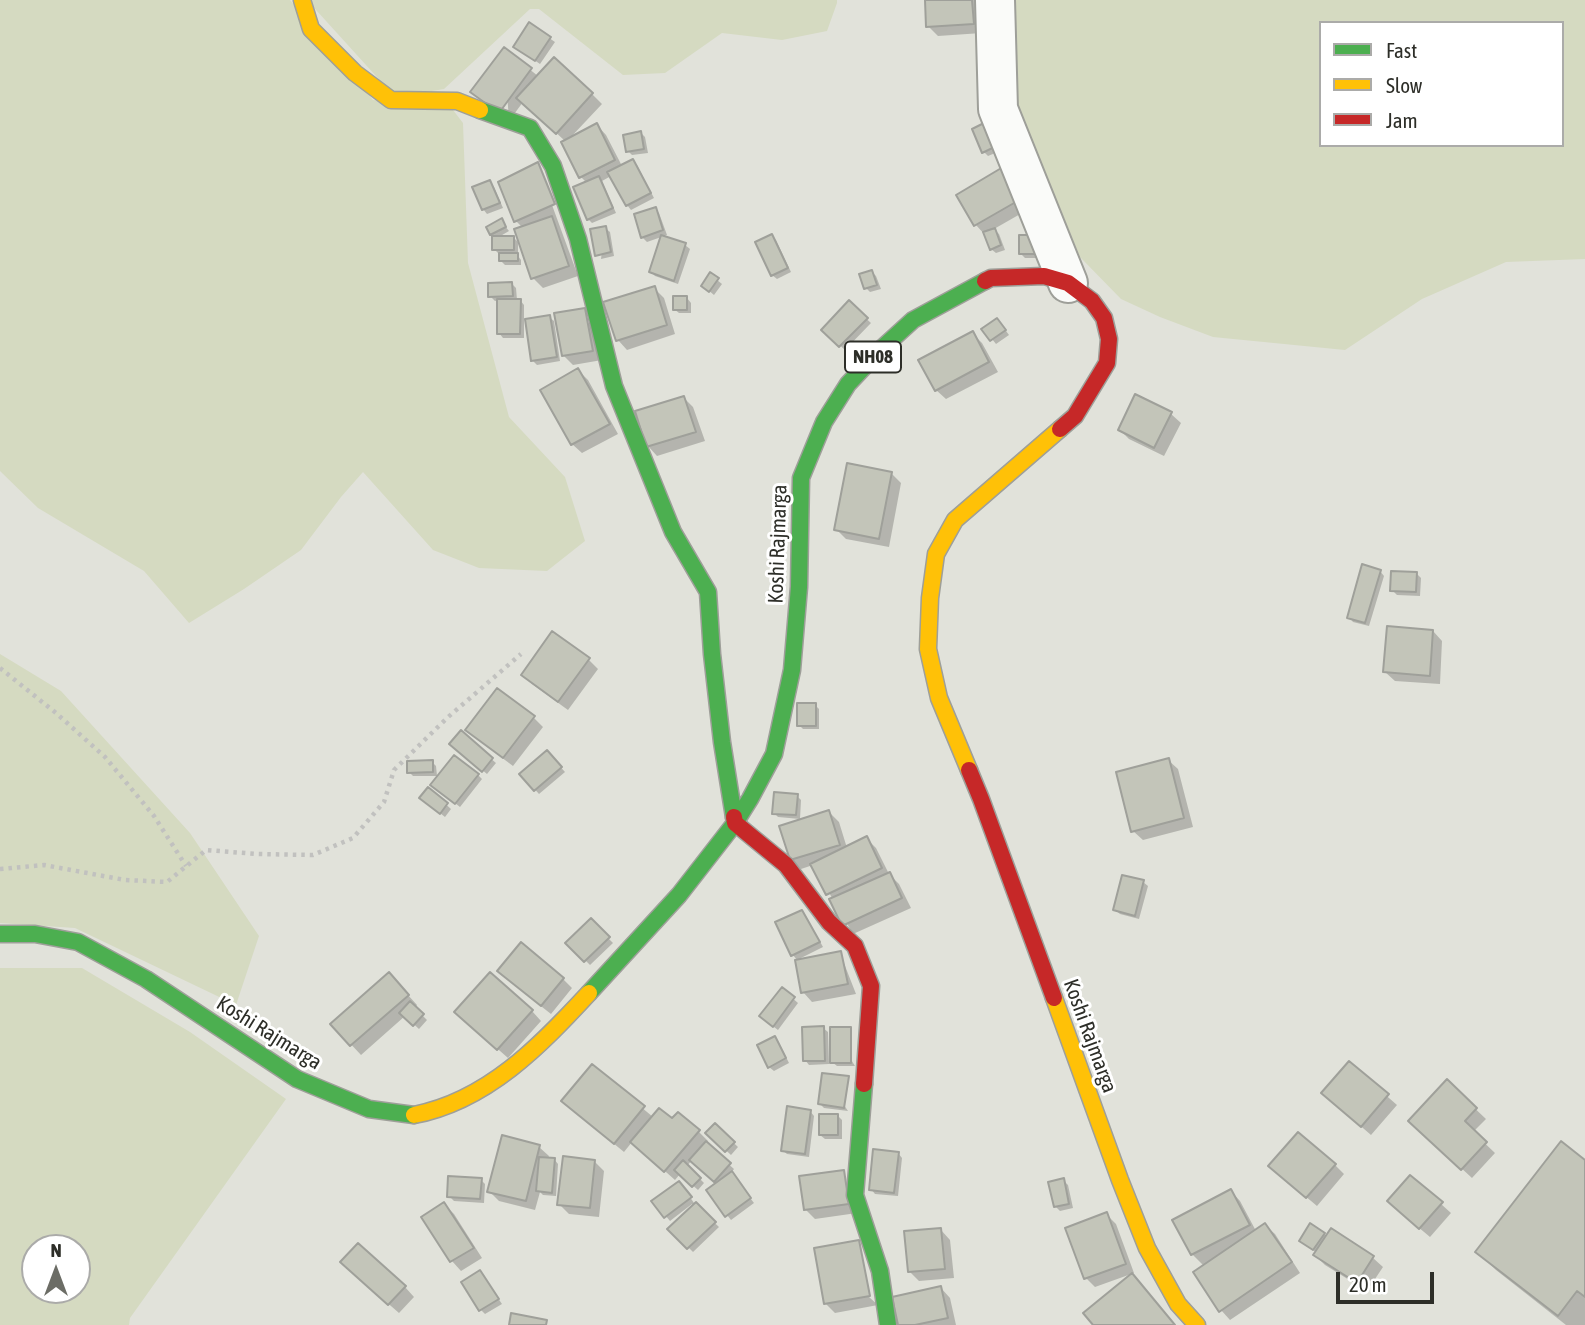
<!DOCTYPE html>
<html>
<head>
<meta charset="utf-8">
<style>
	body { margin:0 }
	#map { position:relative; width:1585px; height:1325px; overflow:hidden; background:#e1e2da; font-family:"Asap Condensed",sans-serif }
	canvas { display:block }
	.legend { position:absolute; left:1319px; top:21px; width:245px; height:126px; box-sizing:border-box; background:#fff; border:2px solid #ababa9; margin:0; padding:9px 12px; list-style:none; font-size:21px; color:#2d2e28 }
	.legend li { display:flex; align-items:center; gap:14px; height:35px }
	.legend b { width:35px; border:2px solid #ababa9 }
	.north { position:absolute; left:21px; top:1234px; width:70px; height:70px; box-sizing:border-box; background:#fff; border:2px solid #ababa9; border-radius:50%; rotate:0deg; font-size:19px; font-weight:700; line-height:28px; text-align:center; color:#2d2e28 }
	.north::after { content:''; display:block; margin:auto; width:24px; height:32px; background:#6c6d66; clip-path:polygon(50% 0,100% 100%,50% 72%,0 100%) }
	.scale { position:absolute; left:1336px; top:1272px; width:98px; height:32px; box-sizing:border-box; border:4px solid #2d2e28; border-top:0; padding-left:9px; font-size:21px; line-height:24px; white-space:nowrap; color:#2d2e28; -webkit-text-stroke:5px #fff; paint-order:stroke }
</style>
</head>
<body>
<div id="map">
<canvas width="1585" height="1325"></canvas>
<ul class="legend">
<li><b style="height:9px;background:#4caf50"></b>Fast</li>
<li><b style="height:9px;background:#ffc107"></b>Slow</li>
<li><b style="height:9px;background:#c62828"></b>Jam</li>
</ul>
<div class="north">N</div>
<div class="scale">20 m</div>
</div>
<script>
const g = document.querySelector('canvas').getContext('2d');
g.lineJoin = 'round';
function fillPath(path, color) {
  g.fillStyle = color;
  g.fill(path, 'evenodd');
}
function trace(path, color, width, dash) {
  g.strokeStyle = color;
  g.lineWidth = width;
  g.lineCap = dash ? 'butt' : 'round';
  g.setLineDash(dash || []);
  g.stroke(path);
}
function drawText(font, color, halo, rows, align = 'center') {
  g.font = font + ' "Asap Condensed",sans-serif';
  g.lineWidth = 6;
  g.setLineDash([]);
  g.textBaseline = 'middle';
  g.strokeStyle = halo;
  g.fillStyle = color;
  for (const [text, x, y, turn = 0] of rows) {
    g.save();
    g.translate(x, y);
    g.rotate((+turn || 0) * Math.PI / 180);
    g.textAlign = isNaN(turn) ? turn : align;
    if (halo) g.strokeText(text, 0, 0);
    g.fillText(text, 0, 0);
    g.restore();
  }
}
fillPath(new Path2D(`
	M0 0H290L373 100 453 110 463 123 468 263 509 417 565 477 585 541 547 571 479 568 433 550 363 472 341 497 301 550 244 589 189 623 144 571 38 508 0 471Z
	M307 0H837V3L827 31 782 40 722 33 665 73 623 75 539 9H530L444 89 395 97Z
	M1005 0H1585V259L1506 262 1422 299 1345 350 1213 337 1160 317 1121 299 1080 257 1058 204 1024 154 1013 125ZM1321 23H1562V145H1321Z
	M0 654 61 691 190 833 259 936 236 1005 75 928 0 923Z
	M0 968H82L190 1032 286 1099 130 1318 129 1325H0ZM35 1248H77V1290H35Z`), '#d5dac1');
fillPath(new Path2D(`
	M927 0H981L982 33 938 36 928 26Z
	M530 25 555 42 540 64 515 47Z
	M504 49 538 76 554 59 592 94 602 104 570 138 597 125 606 135 622 166 632 161 637 165 654 198 631 210 627 205 611 176 602 181 616 213 592 223 588 219 587 183 581 177 565 141 523 102 509 121Z
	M974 130 1005 149 988 156 984 152Z
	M641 133 645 137 648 153 632 155 628 151Z
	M537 164 578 276 543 288 533 278 523 228 516 221 500 183Z
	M1003 169 1029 209 994 229 999 234 1005 250 996 253 991 249 985 235 976 225Z
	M490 182 494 187 503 208 487 214 483 209Z
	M655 209 659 213 667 235 647 242 642 237Z
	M501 221 509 231 497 238H514L518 242V256L521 260V265H505L500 260V253H498L494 249V236L492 234Z
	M605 228 610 232 614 256 601 259Z
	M772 236 776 240 791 272 777 279 772 275Z
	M1020 237 1041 258H1025L1020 253Z
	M685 245 690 249 678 284 655 276 651 272Z
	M872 272 876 276 881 289 870 292 866 288Z
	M717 280 722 284 714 295 708 290Z
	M512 284 516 288 517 300H520L524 305V338H503L499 333V300L495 301 490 296Z
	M654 288 664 298 675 334 627 350 618 340Z
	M687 298 691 303V313H679L674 309Z
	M849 303 871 323 845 350 823 330Z
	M549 317 554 321 560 361 537 365 533 361Z
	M594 319 602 360 573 365 564 356Z
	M1001 324 1009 335 996 344 984 329Z
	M973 334 982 343 998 372 946 399 936 390Z
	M578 370 588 380 618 434 582 453 572 444Z
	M684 398 693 407 705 441 657 456 648 446Z
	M1171 414 1181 423 1164 456 1129 439 1120 430Z
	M891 473 901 483 889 547 846 539 836 529Z
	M1380 571 1384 576 1369 626 1353 622 1349 617Z
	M1417 574 1421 578 1420 596 1397 595 1392 590Z
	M1433 631 1442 641 1440 684 1395 681 1385 672Z
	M588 659 598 669 568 710 532 684 523 675Z
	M497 690 534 718 543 727 513 766 477 739 467 729Z
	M815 705 819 709V729H803L799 725Z
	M461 733 496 763 487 774 456 748Z
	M547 752 565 772 539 794 521 774Z
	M1168 760 1178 769 1193 827 1143 840 1133 831Z
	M432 762 436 766 437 776H413L409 772Z
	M478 775 482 779 460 807 437 789Z
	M429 789 451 809 445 817 426 802Z
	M797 796 801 800 800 819 778 817 774 813Z
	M829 812 839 822 847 848 867 839 876 848 889 874 899 884 911 908 853 934 813 865 801 869 791 860Z
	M1143 882 1148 886 1139 919 1120 914 1115 910Z
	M806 916 823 947 797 960 793 955 777 923Z
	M591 921 613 943 590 965 568 943Z
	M840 953 856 994 812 1002 803 992Z
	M563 979 572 988 551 1014 509 981Z
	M398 984 417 1005 415 1008 427 1020 419 1029 405 1016 361 1055 332 1024Z
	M782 989 798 1003 778 1030 766 1021Z
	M532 1011 541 1021 508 1058 466 1021Z
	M823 1028 828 1032 829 1064 809 1065 805 1060Z
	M832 1029 855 1066H837L832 1062Z
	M774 1038 779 1043 789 1063 774 1071 769 1067Z
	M1349 1063 1397 1105 1371 1135 1333 1102Z
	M592 1066 653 1117 672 1121 678 1114 699 1132 708 1141 706 1144 734 1169 731 1173 754 1203 731 1220 727 1215 718 1184 692 1160 687 1166 704 1183 698 1190 680 1174 675 1180 632 1142 624 1152 573 1110Z
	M824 1075 848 1111 824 1108 820 1104Z
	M1447 1082 1486 1119 1473 1132 1495 1153 1472 1178 1420 1130Z
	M810 1111 814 1116 809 1157 787 1154 782 1150Z
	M838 1116 842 1120V1139H825L820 1135Z
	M715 1125 738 1147 731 1155 707 1133Z
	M539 1147 549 1156 548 1159H554L558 1164 556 1196 543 1195 540 1192 535 1210 499 1201 489 1191Z
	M898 1153 902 1158 898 1196 875 1194 871 1189Z
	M595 1162 604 1171 599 1217 569 1214 559 1204Z
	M1585 1162V1325H1566L1496 1270 1477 1251Z
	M1335 1165 1344 1174 1317 1206 1280 1175Z
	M1411 1177 1451 1213 1430 1237 1399 1211Z
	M481 1180 485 1184 484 1203 454 1201 449 1196Z
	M1063 1180 1068 1185 1073 1208 1060 1211 1055 1206Z
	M853 1181 857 1213 815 1219 805 1209Z
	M683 1187 694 1203 719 1227 693 1252 670 1229 694 1206 692 1204 670 1221 654 1202Z
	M1231 1191 1240 1201 1256 1231 1265 1225 1275 1234 1300 1273 1230 1320 1221 1310 1204 1266 1192 1254Z
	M444 1204 454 1214 482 1258 461 1271 452 1261 423 1217Z
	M1106 1214 1116 1224 1134 1273 1095 1287 1086 1278Z
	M941 1230 950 1240 954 1278 919 1281 909 1271Z
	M1331 1230 1373 1258 1383 1267 1367 1291 1325 1265 1315 1255 1317 1253 1301 1241 1324 1234 1327 1237Z
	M816 1250 878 1305 835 1313 826 1304Z
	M352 1272 405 1287 414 1297 399 1313Z
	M480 1272 502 1304 485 1314 481 1310Z
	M941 1288 950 1298 956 1325H900Z`), '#0003');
const building = new Path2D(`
	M925 0H972L974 24 926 27Z
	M529 22 551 37 535 61 513 47Z
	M504 47 532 68 499 113 470 92Z
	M554 57 593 93 556 134 516 98Z
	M990 120 1001 144 982 153 972 129Z
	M597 123 615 160 579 178 561 142Z
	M641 131 644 149 626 152 623 135Z
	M633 159 651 193 626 206 607 172Z
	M538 162 555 204 514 222 498 182Z
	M1003 167 1021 199 974 226 956 195Z
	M599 176 613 208 587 220 573 187Z
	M490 180 500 203 482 210 472 187Z
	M656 207 663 230 641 238 634 214Z
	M552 216 569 266 531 279 514 229Z
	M502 218 506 227 490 235 486 227Z
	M606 226 611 252 595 256 590 229Z
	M995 228 1001 245 990 250 983 232Z
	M772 234 788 268 771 276 755 242Z
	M661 235 686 243 674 281 649 272Z
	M1019 235H1038V254H1019Z
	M492 236H514V250H492Z
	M499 253H518V261H499Z
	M872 270 877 285 864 289 859 274Z
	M710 272 719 278 709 292 701 286Z
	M512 282 513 296 488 297V283Z
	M655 286 667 325 616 341 603 302Z
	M673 296H687V310H673Z
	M497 299H521L520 334H497Z
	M849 300 868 318 839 347 821 330Z
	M585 308 593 351 562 356 554 313Z
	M550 315 557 357 531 361 525 319Z
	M997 318 1006 330 990 341 981 329Z
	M973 331 989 362 935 391 918 360Z
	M578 368 610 424 571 445 540 390Z
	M1135 394 1172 412 1154 448 1118 430Z
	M684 396 696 432 646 447 635 411Z
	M847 463 892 472 879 539 834 530Z
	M1362 564 1381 570 1365 623 1347 618Z
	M1391 571 1417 572 1416 592 1390 591Z
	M1387 626 1433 630 1430 676 1383 672Z
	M552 631 590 658 558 702 521 675Z
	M497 688 535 716 503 758 465 730Z
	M797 703H816V726H797Z
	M461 730 493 758 482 772 449 744Z
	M547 750 562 767 534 791 519 774Z
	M454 755 479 774 455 804 430 785Z
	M1169 758 1184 818 1131 832 1116 772Z
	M433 760V772L407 773V761Z
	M428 787 448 803 440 814 419 798Z
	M774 792 798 794 796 815 772 814Z
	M829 810 840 845 790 860 779 826Z
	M867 836 882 868 826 895 810 864Z
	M890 872 902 898 842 926 829 899Z
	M1122 875 1144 880 1135 916 1113 910Z
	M802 910 820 942 791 956 775 922Z
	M591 918 610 937 584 962 565 943Z
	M521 942 564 978 541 1006 497 971Z
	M841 951 848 984 801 993 795 960Z
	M389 972 409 995 350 1046 330 1024Z
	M490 972 533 1010 497 1050 454 1012Z
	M782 987 795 997 773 1027 759 1016Z
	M410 1001 424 1014 413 1026 399 1013Z
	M824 1026 825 1061H803L802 1027Z
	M830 1027H851V1063H830Z
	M775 1036 786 1058 768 1068 757 1045Z
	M1349 1061 1389 1094 1361 1127 1321 1093Z
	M592 1064 645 1106 614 1144 561 1101Z
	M822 1073 849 1076 844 1108 818 1104Z
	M1447 1079 1477 1108 1465 1121 1487 1142 1461 1170 1408 1121Z
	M787 1106 811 1110 805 1154 781 1151Z
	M659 1108 672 1118 678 1112 700 1130 664 1172 630 1142Z
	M819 1114H838V1135H819Z
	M715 1123 735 1142 725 1152 705 1133Z
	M1298 1132 1336 1164 1306 1198 1268 1166Z
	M502 1135 540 1145 526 1201 487 1192Z
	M706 1141 731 1163 714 1182 689 1160Z
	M1561 1141 1585 1160V1297L1577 1291 1558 1316 1475 1252Z
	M873 1149 899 1152 894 1193 869 1190Z
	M563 1156 595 1160 590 1208 557 1205Z
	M539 1157 555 1158 552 1193 536 1191Z
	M683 1160 701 1178 692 1187 674 1170Z
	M844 1170 849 1204 804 1210 799 1176Z
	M732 1171 751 1198 725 1217 706 1190Z
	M1410 1175 1443 1202 1419 1229 1387 1201Z
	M448 1176 482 1178 480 1199 447 1197Z
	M1064 1178 1069 1204 1054 1207 1048 1182Z
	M679 1181 692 1197 664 1218 651 1201Z
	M1231 1189 1250 1225 1191 1255 1172 1220Z
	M444 1202 474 1248 450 1262 421 1217Z
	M696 1202 716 1222 687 1249 667 1229Z
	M1107 1212 1126 1264 1084 1279 1065 1228Z
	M1265 1223 1292 1262 1219 1312 1193 1272Z
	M1310 1223 1325 1233 1313 1250 1299 1241Z
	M941 1228 945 1269 908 1272 904 1231Z
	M1331 1228 1374 1256 1357 1283 1313 1255Z
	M859 1240 870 1296 824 1304 814 1248Z
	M358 1243 406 1286 388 1305 340 1262Z
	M480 1270 499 1299 479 1311 461 1282Z
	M1132 1273 1175 1325H1093L1083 1313Z
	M941 1286 948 1318 915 1325H898L892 1297Z
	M511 1313 547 1320 546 1325H509Z`);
fillPath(building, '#c3c5b9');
trace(building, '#9fa09a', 2);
const street = new Path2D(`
	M995 0 998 109 1068 283`);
const fast = new Path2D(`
	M480 110 530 128 553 166 578 239 614 386 673 532 708 592 712 654 722 742 734 817
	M0 934H35L78 942 146 979 297 1079 369 1109 414 1115
	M589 993 679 895 735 823 750 799 774 754 792 670 799 587 801 478 824 422 848 384 879 351 913 320 985 281
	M864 1084 855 1195 880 1271 888 1325`);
const slow = new Path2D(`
	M302 0 311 29 355 73 391 100 457 101 480 110
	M969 770 939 698 928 649 930 598 936 554 955 520 1060 429
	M1054 998 1120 1180 1147 1248 1178 1304 1197 1325
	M414 1115C487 1101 540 1046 589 993`);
const jam = new Path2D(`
	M985 281 991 278 1044 276 1068 283 1092 301 1104 318 1109 339 1107 363 1075 416 1060 429
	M969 770 981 799 1054 998
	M734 817 735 823 786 865 829 922 855 946 871 986 864 1084`);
trace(street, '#9e9f99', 42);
trace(fast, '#9e9f99', 19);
trace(slow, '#9e9f99', 19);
trace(jam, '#9e9f99', 19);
trace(new Path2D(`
	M0 668 56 713 105 757 154 816 186 866
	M0 869 44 865 125 880 167 882 206 850 257 854 313 855 353 838 384 802 394 770 447 718 521 654`), '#c1c1bf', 4.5, [3.5, 5]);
trace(street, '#fafbf9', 38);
trace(fast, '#4caf50', 16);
trace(slow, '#ffc107', 16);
trace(jam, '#c62828', 16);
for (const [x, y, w] of [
	[873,357,56]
]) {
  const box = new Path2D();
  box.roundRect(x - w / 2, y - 15.5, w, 31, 5);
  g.fillStyle = '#fff';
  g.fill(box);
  trace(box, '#2d2e28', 2);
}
drawText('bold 19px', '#2d2e28', null, [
	["NH08",873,357]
]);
drawText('21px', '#2d2e28', '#fff', [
	["Koshi Rajmarga",778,544,-88],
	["Koshi Rajmarga",269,1033,32],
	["Koshi Rajmarga",1090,1036,70]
]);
</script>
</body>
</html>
